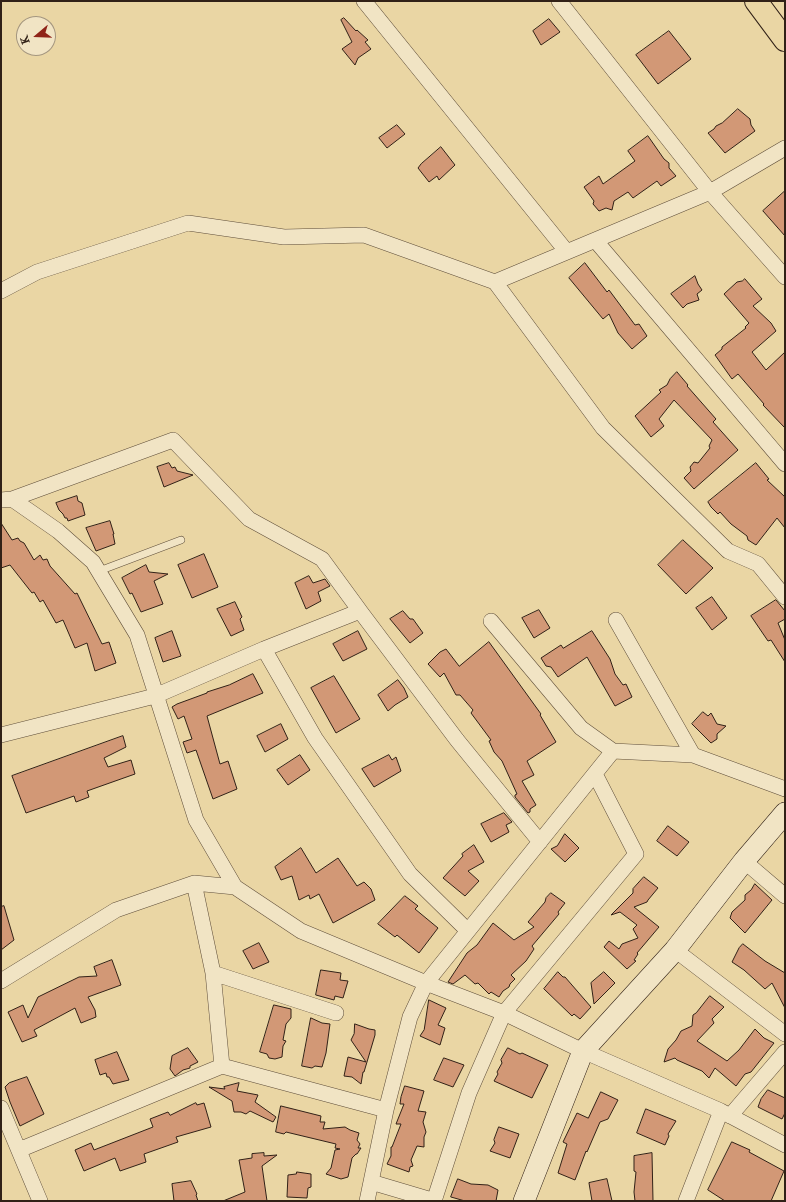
<!DOCTYPE html>
<html>
<head>
<meta charset="utf-8">
<style>
	body { margin:0 }
	#map { position:relative; width:786px; height:1202px; overflow:hidden; background:#ead6a4; font-family:"IM FELL French Canon",serif }
	canvas { display:block }
	.frame { position:absolute; inset:0; border:2px solid #312117; pointer-events:none }
	.north { position:absolute; left:16px; top:16px; width:40px; height:40px; box-sizing:border-box; background:#f1e4c4; border:1px solid #a4967f; border-radius:50%; rotate:251deg; font-size:11px; font-weight:700; line-height:16px; text-align:center; color:#312117 }
	.north::after { content:''; display:block; margin:auto; width:14px; height:18px; background:#8f2418; clip-path:polygon(50% 0,100% 100%,50% 72%,0 100%) }
</style>
</head>
<body>
<div id="map">
<canvas width="786" height="1202"></canvas>
<div class="frame"></div>
<div class="north">K</div>
</div>
<script>
const g = document.querySelector('canvas').getContext('2d');
g.lineJoin = 'round';
function fillPath(path, color) {
  g.fillStyle = color;
  g.fill(path, 'evenodd');
}
function trace(path, color, width, dash) {
  g.strokeStyle = color;
  g.lineWidth = width;
  g.lineCap = dash ? 'butt' : 'round';
  g.setLineDash(dash || []);
  g.stroke(path);
}
const building = new Path2D(`
	M344 18 356 31 357 30 368 40 365 42 371 49 358 58 355 65 342 49 352 42 341 20Z
	M549 19 560 32 541 45 533 31Z
	M669 31 691 59 658 84 636 55Z
	M738 109 750 119 751 125 755 131 725 153 708 133 714 129 716 126 722 123Z
	M397 125 405 134 387 148 379 138Z
	M648 136 664 159 669 163V168L676 176 661 186 657 181 633 198 628 192 614 201 612 210 606 208 599 211 593 204 594 201 584 187 599 176 603 184 635 161 628 151Z
	M441 147 455 165 439 180 437 176 429 182 418 168 421 164Z
	M785 191V236L763 211Z
	M585 263 607 292 609 290 635 325 639 324 647 336 632 349 618 333 609 314 603 319 569 278Z
	M695 276 698 284 702 290 697 294 699 300 687 304 683 308 671 294Z
	M745 279 762 299 753 306 771 323 776 331 752 352 766 370 785 352V428L763 405 764 404 738 374 732 379 715 355 722 349V347L746 328 745 327 749 323 724 294 737 282 742 281Z
	M677 372 688 385 687 386 716 419 713 422 738 450 694 489 684 478 691 471 690 467 694 462 698 463 710 448 709 446 712 440 674 400 659 419 664 426 651 437 635 416 661 392 659 390 667 385 670 379Z
	M169 463 172 468 175 467 177 471 193 475 164 487 157 467Z
	M756 463 769 479 767 480 785 497V528L777 518 756 545 748 540 747 536 731 524 720 512 718 514 711 507 708 502Z
	M77 496 78 501 82 503 85 515 68 521 67 518H65L63 514 59 510 56 503Z
	M110 521 114 534H113L115 544 96 551 86 528Z
	M1 523 12 540 18 538 20 541 24 543 34 560 40 555 43 560 47 559 50 566 75 594 77 593 102 644 109 642 116 663 95 671 87 643 75 648 63 620 56 623 43 600 40 602 34 592 32 593 10 565 1 568Z
	M683 540 713 568 686 594 658 565Z
	M204 554 218 587 192 598 178 565Z
	M146 565 149 572 168 574 154 581 163 604 141 612 132 593 130 594 122 578Z
	M309 576 313 583 325 579 330 586 318 592 321 601 306 609 295 583Z
	M712 597 727 618 712 630 696 608Z
	M776 600 785 611V619L778 623 785 640V662L771 640 768 641 751 616Z
	M235 602 242 617 240 619 244 630 231 636 217 609Z
	M539 610 550 628 534 638 522 618Z
	M403 611 410 619H413L423 633 410 643 390 619Z
	M172 631 181 656 163 662 155 638Z
	M358 631 367 649 343 661 333 644Z
	M592 631 610 659 615 674 623 685 626 684 632 697 615 706 587 657 558 677 551 667 546 666 541 658 561 645 563 648Z
	M489 642 541 714 540 715 556 742 527 761 534 775 522 781 536 805 530 809V812L528 813 515 797V795L517 794 502 761 494 752 489 741 491 740 471 713 473 710 460 695H456L444 673 440 677 428 664 440 652 446 649 459 666Z
	M253 674 263 693 207 716 220 764 228 761 237 789 213 799 196 750 187 753 183 742 192 739 184 716 178 719 172 707 177 704 207 693V692L229 685Z
	M334 676 360 719 336 733 311 688Z
	M398 680 404 688 408 697 395 705 388 711 378 695Z
	M703 712 708 716 711 713 717 724 726 726 717 734V739L711 743 692 724Z
	M281 724 288 739 265 752 257 736Z
	M123 736 126 747 104 758 108 767 131 760 135 774 87 791 89 797 76 802 74 796 26 813 12 776Z
	M300 755 310 770 288 785 277 770Z
	M389 755 392 760 396 757 401 771 374 787 362 769Z
	M504 813 512 822 506 825 509 832 491 842 481 824Z
	M668 826 689 842 677 856 657 841Z
	M565 834 579 848 565 862 551 849 557 846Z
	M474 845 484 862 468 871 479 881 465 896 443 878 463 856 462 854Z
	M301 848 316 873 338 858 357 886 364 882 371 889 375 900 333 923 319 894 310 899 309 895 299 900 292 876 281 880 275 867Z
	M644 877 658 888 648 900 647 902 634 907 659 927 637 953 638 954 634 960 636 961 627 969 604 947 609 941 619 949 622 944 638 938 633 929 637 925 620 912 611 915 633 893V889Z
	M755 884 772 900 745 933 730 918 732 912 745 900V895L751 890Z
	M551 893 565 903 558 912 559 914 532 946 534 949 526 961 511 975 515 979 510 984 509 987 503 991 499 997 491 992 489 994 478 983 475 984 465 975 453 984 448 982 467 953 477 945 493 923 514 940 534 927 528 922 545 902 546 898Z
	M405 896 418 906 415 909 438 928 419 953 397 935 395 937 378 924Z
	M4 906 14 940 1 950V907Z
	M259 943 269 962 253 969 243 951Z
	M743 944 765 961 785 973V1008L772 983 765 989 744 970 732 962 739 948Z
	M112 960 121 985 88 997 95 1010 96 1017 81 1023 75 1008 34 1030 37 1036 22 1042 8 1012 23 1005 28 1018 38 997 79 977 97 976 94 967Z
	M321 970 341 973 340 980 348 981 343 998 335 996 334 1000 316 995Z
	M558 972 563 977H565L591 1007 580 1019 574 1014 572 1016 544 989Z
	M604 972 615 983 594 1004 591 983Z
	M710 996 724 1007 712 1019 714 1023 697 1041 727 1061 739 1050 755 1029 764 1038 774 1043 751 1072 745 1074 736 1086 715 1068 709 1078 702 1071 677 1060 675 1058 664 1062 668 1049 676 1040 681 1031 692 1026 693 1015 696 1013Z
	M429 1000 446 1008 438 1025 445 1028 440 1045 420 1036 424 1030Z
	M274 1005 291 1009V1018L286 1024 283 1040 286 1041 283 1046 282 1057 275 1059 269 1058 267 1054 260 1052Z
	M311 1018 322 1023 330 1024 326 1053 322 1067 315 1066 312 1068 302 1066Z
	M355 1024 369 1029 375 1030V1035L364 1072H363L361 1084 352 1077 344 1076 348 1057 366 1062 351 1040 354 1034Z
	M188 1048 198 1062 190 1066V1068L183 1070 175 1076 170 1069 172 1056Z
	M508 1048 520 1054 522 1053 548 1065 532 1098 494 1081 498 1074 497 1072 502 1063 501 1060Z
	M117 1052 129 1080 113 1084 109 1077H107L106 1073 100 1075 95 1060Z
	M444 1058 464 1065 453 1087 434 1080Z
	M27 1077 44 1114 20 1126 10 1102 5 1087 9 1083Z
	M239 1083 237 1091 258 1095 255 1102 276 1117 273 1122 250 1111 246 1114 241 1112H234L232 1101 209 1087 225 1089 224 1087Z
	M405 1086 424 1091 418 1111 426 1112 423 1122 426 1132 424 1137V1147L417 1146 411 1160 413 1166 410 1167 409 1172 387 1164 391 1156V1147H392L401 1124H396L404 1104H400L401 1097Z
	M768 1090 785 1098V1113L782 1119 758 1107 761 1099Z
	M601 1092 618 1100 608 1119 600 1122 587 1152 586 1151 575 1180 558 1173 567 1144 563 1142 577 1113 588 1118Z
	M196 1103 197 1105 204 1103 211 1127 176 1137 178 1142 144 1154 146 1162 120 1171 115 1158 84 1171 75 1150 91 1143 94 1150 153 1127 150 1119 168 1112 170 1115Z
	M281 1106 321 1116 320 1122H325L323 1129 345 1127 350 1130 359 1133 357 1140 360 1144 358 1148H361L357 1154H356L352 1158 348 1177 341 1179 326 1174 331 1168 335 1150 340 1149 335 1148 336 1144 286 1132 284 1134 276 1132Z
	M646 1109 676 1121 668 1134 669 1136 665 1145 637 1133Z
	M499 1127 519 1134 510 1158 490 1151 495 1143 494 1140Z
	M732 1142 750 1150 749 1152 784 1171 771 1201H725L708 1190Z
	M264 1153V1156L277 1155 262 1166 267 1201H223L245 1192 239 1160 252 1158V1154Z
	M652 1153 653 1201H635L634 1192 636 1172 634 1171V1156Z
	M297 1172 311 1174V1187L308 1188 307 1198 287 1197 288 1175 296 1174Z
	M458 1179 471 1184 488 1185 498 1190 496 1201H465L451 1197Z
	M607 1179 612 1201H592L589 1183Z
	M191 1181 197 1194 196 1195 198 1201H174L172 1184Z`);
fillPath(building, '#d29876');
trace(building, '#312117', 1);
const lane = new Path2D(`
	M99 571 181 540`);
const street = new Path2D(`
	M364 1 567 252
	M559 1 710 192 785 277
	M785 148 710 192 495 282 603 428 728 551 758 564 785 597
	M595 240 785 464
	M1 291 37 272 188 223 284 237 364 235 495 282
	M12 499 173 440 249 519 322 559 360 611
	M1 500 12 499 58 531 93 562 137 635 196 820 235 887 301 931 426 983 504 1013 583 1051 721 1111 785 1145
	M616 620 693 755
	M491 621 581 728 613 751
	M264 649 315 738 410 874 468 931
	M1 735 155 696 264 649 360 611 457 740 540 842
	M744 861 785 896
	M194 883 213 973 222 1066
	M675 950 785 1034
	M213 973 336 1013
	M1 981 116 910 194 883 235 887
	M1 1108 40 1201
	M730 1116 785 1052
	M19 1150 222 1066 386 1110
	M371 1182 435 1201
	M367 1201 386 1110 410 1017 426 983 613 751 693 755 785 789
	M434 1201 469 1093 504 1013 636 854 595 774
	M686 1201 721 1111`);
const secondary = new Path2D(`
	M524 1201 583 1051 675 950 744 861 785 813`);
const primary = new Path2D(`
	M756 1 785 40`);
trace(lane, '#5f4e3a', 8);
trace(street, '#5f4e3a', 16);
trace(secondary, '#312117', 22);
trace(primary, '#312117', 24);
trace(lane, '#f1e4c4', 7);
trace(street, '#f1e4c4', 15);
trace(secondary, '#f1e4c4', 21);
trace(primary, '#ead6a4', 22);
</script>
</body>
</html>
